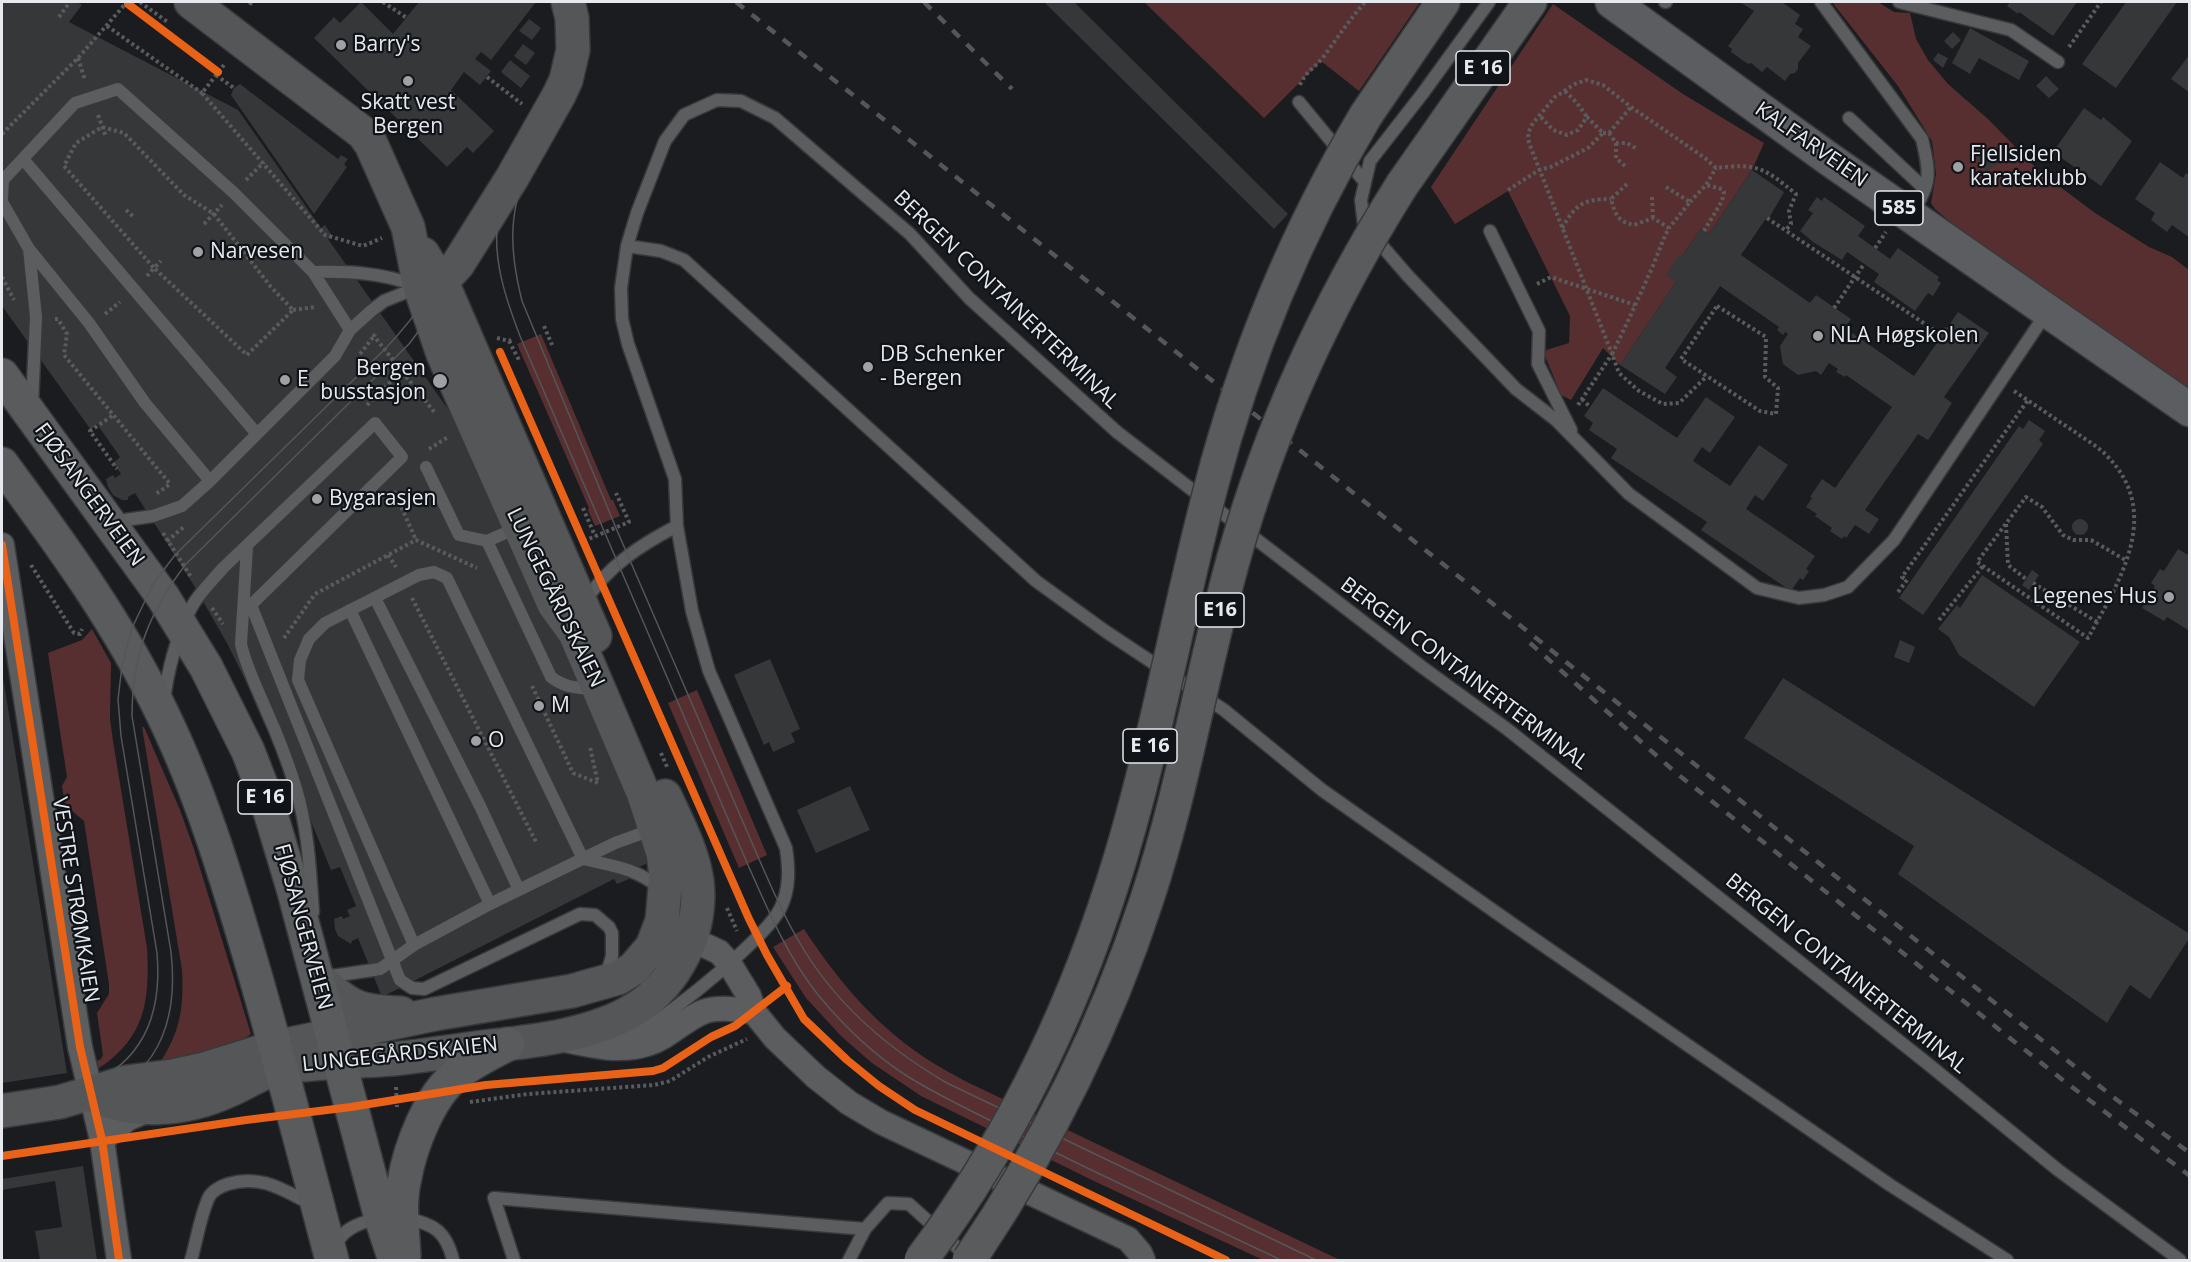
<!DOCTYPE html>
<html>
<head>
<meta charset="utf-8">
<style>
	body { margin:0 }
	#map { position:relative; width:2191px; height:1262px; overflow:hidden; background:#1a1c1f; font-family:"Open Sans",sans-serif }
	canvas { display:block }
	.frame { position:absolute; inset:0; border:3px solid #e6e9ed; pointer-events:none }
</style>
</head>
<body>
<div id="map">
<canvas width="2191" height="1262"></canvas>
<div class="frame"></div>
</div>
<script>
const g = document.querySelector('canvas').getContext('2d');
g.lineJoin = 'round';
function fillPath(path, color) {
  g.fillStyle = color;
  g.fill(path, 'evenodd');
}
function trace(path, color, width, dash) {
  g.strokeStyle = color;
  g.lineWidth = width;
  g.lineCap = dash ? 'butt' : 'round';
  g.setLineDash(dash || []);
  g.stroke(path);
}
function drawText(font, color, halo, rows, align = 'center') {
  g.font = font + ' "Open Sans",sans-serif';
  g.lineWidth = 4.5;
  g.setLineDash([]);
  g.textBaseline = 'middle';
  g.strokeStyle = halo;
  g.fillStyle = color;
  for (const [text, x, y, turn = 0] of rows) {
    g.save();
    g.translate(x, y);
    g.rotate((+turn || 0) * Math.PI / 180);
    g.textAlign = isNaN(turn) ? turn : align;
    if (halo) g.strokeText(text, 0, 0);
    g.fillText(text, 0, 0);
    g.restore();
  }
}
fillPath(new Path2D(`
	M1144 2H1420L1359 91 1321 61 1264 118Z
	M1832 2H1878L1894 12 1910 13 1916 39 1928 60 1948 84 1988 119 2039 171 2095 213 2149 247 2172 257 2189 270V391L1961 231 1935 209 1931 203 1936 174 1932 141 1898 86Z
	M1553 4 1683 94 1764 143 1752 170 1709 234 1701 229 1681 257 1676 282 1620 365 1603 348 1571 400 1561 395 1543 351 1569 343 1570 316 1508 191 1455 224 1431 187Z
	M541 334 611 500H613L620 516 595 526 588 510 589 508 517 344Z
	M92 629 111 663 110 719 113 741 147 948C150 1003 145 1039 95 1071L93 1063 101 1059 103 1055 97 1013 109 994V984L84 821 65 805 62 786 67 777 48 653 82 640Z
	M697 690 767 855 739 868 668 703Z
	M142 727H144L180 810 194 849 251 1034 224 1052 158 1066C180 1032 184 1010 182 970Z
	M804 929C833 973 864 1012 907 1045 925 1059 945 1070 965 1081L1340 1260H1263L1096 1182 921 1096 872 1063 842 1037 806 998 773 947Z`), '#582f30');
fillPath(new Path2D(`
	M2 2H77L82 5 69 22 238 110 321 228 325 225 332 236 328 239 457 422 566 638 654 860 626 873 629 879 617 884 614 879 382 997 358 938 352 941 351 944 338 936 335 929 334 919 342 916 343 919 350 916 347 910 356 906 340 867 331 870 292 775 228 645 193 584 135 493 128 497V500H122L113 495 108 487 106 479 113 475 115 478 121 474 113 463 120 457 97 424 91 430 2 306Z
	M361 2 393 34 419 2H536L491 60 481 52 475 59 491 71 480 85 464 72 451 90 494 131 473 153 467 147 447 167 314 38 334 17 340 23Z
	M1044 2H1074L1288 214 1274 229Z
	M1740 2H1782L1800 15 1795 24 1803 29 1798 37 1811 46 1798 63V69L1795 73 1790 74 1785 81 1767 67 1762 72 1751 63 1748 64 1731 52 1732 49 1728 46 1754 11Z
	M2010 2H2077L2053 36 2019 12 2018 14 2007 6Z
	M2126 2H2177L2116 88 2082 64Z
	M529 19 541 28 532 40 519 31Z
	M1970 28 2029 61 2019 80 1979 58 1970 74 1952 63Z
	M1953 32 1961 40 1952 49 1944 41Z
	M523 44 535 53 526 65 514 56Z
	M1938 53 1948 58 1943 68 1933 60Z
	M2190 54V93L2171 79Z
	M510 60 530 76 521 88 501 72Z
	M2046 76 2059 89 2049 98 2036 86Z
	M240 84 338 159 341 155 348 159 344 164 347 167 314 214 231 95 234 88Z
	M2084 108 2101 120 2103 117 2132 141 2101 186 2053 152Z
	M1992 150 2000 163 1986 171 1976 156Z
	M2160 162 2183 178 2186 173 2190 175V238L2172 225 2167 232 2151 220 2155 213 2135 199Z
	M1752 170 1784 192 1769 218 1767 217 1741 255 1810 303 1816 295 1851 319 1845 328 1914 376 1941 337 1939 335 1945 327 1947 328 1958 312 1989 333 1944 397 1952 403 1933 433 1928 440 1918 434 1865 510 1879 519 1869 534 1855 525 1846 538 1844 536 1842 539 1830 531 1832 528 1815 516 1817 514 1806 507 1812 498 1810 497 1822 479 1835 488 1892 407 1846 375 1845 377 1836 372 1838 369 1829 363 1821 375 1816 371 1798 375 1783 364 1780 346 1788 334 1785 332 1783 335 1777 330 1779 327 1720 286 1665 368 1677 377 1665 394 1620 365 1676 282 1666 275 1679 255 1681 257 1701 229 1709 234Z
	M1817 197 1822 201 1824 197 1865 226 1858 236 1890 259 1898 248 1939 277 1937 280 1941 283 1933 296 1928 293 1915 311 1874 282 1879 274 1847 252 1842 260 1813 242 1800 231 1813 213 1808 210Z
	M1603 388 1677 438 1706 397 1735 417 1710 453 1702 447 1693 461 1730 486 1759 445 1788 465 1763 501 1755 495 1746 509 1815 556 1806 569 1809 571 1803 580 1800 578 1791 591 1701 530 1707 522 1611 458 1617 449 1589 430 1593 423 1584 416Z
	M2029 420 2045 431 2039 440 2043 444 1923 615 1899 598 2019 426 2023 429Z
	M2072 527a8 8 0 1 1 16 0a8 8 0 1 1-16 0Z
	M2178 549 2190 556V631L2167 617 2164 621 2142 608 2155 586 2151 583 2160 569 2164 571Z
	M2032 570 2039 575 2029 590 2022 585Z
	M1982 575 2080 642 2034 707 1959 655 1949 637 1938 629 1957 605 1960 608Z
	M1900 640 1915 647 1909 663 1894 657Z
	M770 659 800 729 791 733 795 742 773 752 769 742 764 745 734 675Z
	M2 671 67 1073 2 1083Z
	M1783 678 2190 934V937L2150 999 2130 985 2107 1023 1898 874 1914 846 1744 738Z
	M850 786 870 830 816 853 797 810Z
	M83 1166 97 1260H40L35 1231 62 1227 55 1181 2 1190V1179Z`), '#353739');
const lane = new Path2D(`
	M1489 2 1423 93 1370 161 1361 200 1364 225 1408 276 1516 389 1556 420 1629 494 1757 588 1799 598 1824 595 1848 587 1894 540 2047 312
	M1665 2H1666
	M1821 2 1922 139C1930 173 1932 184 1911 214
	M1899 2 2011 30 2058 62
	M1299 102 1364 181
	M1849 118 1925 189
	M23 159 257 434
	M2 199 3 180 75 103 118 89 234 193 313 272 350 330
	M2 202 29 249 89 323 145 403 210 481
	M1490 231 1539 331 1538 364 1571 430
	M627 246 661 251 684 260 1036 581 1105 631 1224 710 1322 790 1511 923 1890 1185 2007 1260
	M29 249 36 317 32 405
	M313 272C349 271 381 273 415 285
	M426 467 459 535 487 541 519 527
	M111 522 153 516 182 506 210 481 335 356 350 330 371 311 384 301 419 287
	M487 541 551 677C565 688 578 688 595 689
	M247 547 241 644C246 667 258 690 267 712 278 736 287 760 295 785 308 827 310 868 313 912
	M375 598 480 806 519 890
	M585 602C606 567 642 544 677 526
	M350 610 490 904
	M164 702C167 672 177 635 191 608 199 593 212 581 223 568L375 423 402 457 251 605 400 980 412 988 424 989 580 914 595 915 609 927 612 933V956L605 979
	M583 859C614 866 636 868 661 889
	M414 945 298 680 300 660 309 639 325 623 419 575 434 572 447 578 583 859
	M325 977 380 969 414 945 490 904 615 843 654 829
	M613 1041C624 1038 634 1034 643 1029 673 1013 768 936 781 907 790 888 789 868 786 848L709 671 692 611 677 526 675 479 628 344 622 319 621 288 627 246 637 213 665 141 684 115 717 100 741 101 775 118 910 234 969 298 1117 432 1422 667 1507 729 1928 1064 2058 1170 2180 1260
	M405 1218C434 1224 446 1231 453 1260
	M335 1250C339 1229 360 1223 378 1218
	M191 1260C197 1240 200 1216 209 1197 212 1191 221 1186 228 1184 261 1174 283 1190 311 1204
	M514 1260 494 1198 865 1229
	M849 1260 865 1229 888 1203 909 1204 970 1259`);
const street = new Path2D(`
	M2 545 80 1047 102 1140 119 1260
	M676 938 706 946 719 952 729 963 749 996 754 1012 775 1038 816 1077 849 1103 881 1122 1128 1239 1140 1253 1143 1260
	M560 1039C588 1045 619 1053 647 1044 668 1038 683 1020 703 1012 719 1006 738 1010 754 1012
	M102 1140 127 1119 150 1109`);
const secondary = new Path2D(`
	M423 254 447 294 595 636
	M420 287 446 277 458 264 512 178 559 95 566 80 573 50 572 18 568 2
	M318 978C349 1007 358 1012 401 1013
	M90 1093C133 1116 187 1110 230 1090 248 1082 265 1070 284 1067 320 1062 356 1062 392 1059 425 1056 458 1050 491 1046 537 1041 595 1034 635 1009 677 983 703 930 697 881 693 852 677 822 665 796
	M2 1111 60 1102 127 1082 172 1076 204 1069 276 1047 435 1014 572 991 618 978 633 969 652 947 662 921 666 876 663 853 644 795 575 633 554 604 443 354 420 287 408 227 371 144 363 133 191 2`);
const primary = new Path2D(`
	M1612 2 1829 159 2190 410`);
const highway = new Path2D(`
	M1366 115 1443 2
	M1402 185 1530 2
	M2 375 163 597 206 667 248 751 265 795 293 888 381 1218 395 1260
	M2 464C61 544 120 625 163 715 200 791 225 873 249 954 279 1056 305 1158 332 1260
	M404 1256C403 1232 399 1205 404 1182 410 1147 429 1097 456 1075 472 1062 490 1054 508 1044`);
trace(lane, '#37393b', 15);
trace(street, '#37393b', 27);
trace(secondary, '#37393b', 36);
trace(primary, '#37393b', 36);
trace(highway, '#37393b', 36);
trace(new Path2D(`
	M140 2 169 23
	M383 2 407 18
	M250 5 251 2
	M59 17 70 2
	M107 26 202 93
	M2069 47 2101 2
	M78 58 85 80
	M224 65 202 93 325 235 363 246 382 238
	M216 75 234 88
	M487 77 522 104
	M1300 85C1305 72 1316 67 1324 56 1338 37 1350 19 1365 2
	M1565 91 1577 103 1587 117
	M98 115 106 137
	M1603 133H1609L1616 143H1627L1637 149
	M1609 133 1631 107
	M2 134 78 58 127 2
	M1616 143V158L1625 166
	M246 180 264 162
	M1627 184 1611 199C1615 214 1618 222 1634 225L1653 218 1669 228C1662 241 1658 254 1652 268 1639 297 1626 326 1612 354L1619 373 1639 391 1663 404 1679 403 1707 376
	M1666 187 1690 202 1669 228
	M1508 190 1539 170 1551 167 1588 148 1603 133 1587 117 1578 130 1567 135 1553 130 1539 115
	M1652 197 1653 218
	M1690 202 1706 185 1716 168
	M126 210 135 218
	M1767 218 1940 334
	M204 224 222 205
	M1562 228C1576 204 1583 199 1611 199
	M1704 231 1722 201 1724 192 1722 189 1706 185
	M1875 248 1886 232
	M147 276 154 268 247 355 293 310 271 287 214 214 184 195 124 133 102 127 76 143 64 166 154 268 161 261
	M2 277 14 300
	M1537 284 1551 277 1635 305
	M1717 306 1766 337 1765 377 1778 388 1776 414 1760 411 1681 359Z
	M1834 308 1864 264
	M293 310 315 307
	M105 314 120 302
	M55 319H58L67 334 64 355 170 484 156 494
	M544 326 552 345
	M375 334 374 336 435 413
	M497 338 509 341 513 339
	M509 341 519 360
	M360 354 374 336
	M2014 391C2035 405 2055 419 2075 432 2086 440 2099 447 2108 457 2163 514 2119 582 2088 638L1977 562 2026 497 2042 507 2063 535 2073 540H2091L2127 561
	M1582 399 1589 406
	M367 405 403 370
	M1578 405 1612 354 1529 143 1528 133 1533 123 1555 97 1575 84 1586 80 1603 85 1631 107 1705 158 1716 168C1758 163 1764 168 1796 194L1789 211 1791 224 1786 230
	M112 416 90 431 117 469
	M429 449 448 437
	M394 491 416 540
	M583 508 595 536
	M2006 524 2008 565 2026 579
	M163 533 191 577
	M167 541 185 526
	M584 541 629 522 616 493
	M388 555 396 567
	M31 565 74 633 80 634 82 629
	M2033 583 2097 622
	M1898 592 1907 580 1902 577 2028 400
	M412 598 536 842
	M212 608 223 624
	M1939 620 1983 566
	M284 638 315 594 416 540 477 568
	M532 686 573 773 598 783 590 747
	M661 753 668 769
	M727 908 737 931
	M396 1087 397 1107
	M470 1102 528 1094 654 1085 670 1081 708 1057 747 1039`), '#5a5b5d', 4, [3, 3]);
trace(lane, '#5c5d5e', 12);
trace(street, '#5c5d5e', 24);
trace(secondary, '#555657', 33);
trace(primary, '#5c5d60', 33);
trace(highway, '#5a5b5c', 33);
trace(new Path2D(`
	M531 157C509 210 508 245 522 301L616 528 759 859C771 886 782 913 797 938 832 1001 885 1047 947 1083L1316 1260
	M515 158C486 228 494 268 520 336L748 865C768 910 788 958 819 996 844 1026 874 1055 907 1076 947 1101 993 1121 1036 1143 1117 1183 1199 1221 1281 1260
	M528 162C561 107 592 69 578 2
	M2 1104C30 1099 60 1096 87 1085 145 1061 162 1011 157 953L121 736 118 699 122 666 132 628 153 584 175 555 385 349C435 297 466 234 504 174 522 146 548 109 558 78 566 54 567 26 559 2
	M2 1119C28 1114 57 1113 83 1104 157 1081 179 1023 171 952L132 716C132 655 149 612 186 564L409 344 450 289 496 216`), '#555658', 1.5);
trace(new Path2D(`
	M736 2 2117 1100 2190 1153
	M924 2 1012 89
	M1530 643 1675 772 2064 1081 2190 1176`), '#555658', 4.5, [10, 10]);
const highwayBridge = new Path2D(`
	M921 1260C1005 1148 1069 1019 1112 885 1154 755 1176 619 1211 487 1245 356 1297 231 1366 115
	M969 1260C1045 1148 1105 1028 1147 899 1184 787 1202 670 1234 557 1271 425 1329 301 1402 185`);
trace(highwayBridge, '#37393b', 36, []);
trace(highwayBridge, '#5a5b5c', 33);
trace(new Path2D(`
	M128 4 218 72
	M500 352 749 919 767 955 804 1019 847 1060 879 1086 915 1110 1226 1260
	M2 545 80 1047 102 1140 119 1260
	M2 1156 246 1120 351 1107 486 1085 653 1071 663 1068 711 1037 735 1026 787 986`), '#ea6118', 8);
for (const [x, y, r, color] of [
	[341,45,6,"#9fa1a5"],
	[408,81,6,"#9fa1a5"],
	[1958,167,6,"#9fa1a5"],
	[198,252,6,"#9fa1a5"],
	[1818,336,6,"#9fa1a5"],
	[868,367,6,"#9fa1a5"],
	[285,380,6,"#9fa1a5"],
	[440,381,8,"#9fa1a5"],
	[317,499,6,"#9fa1a5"],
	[2169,597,6,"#9fa1a5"],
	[539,706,6,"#9fa1a5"],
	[476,741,6,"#9fa1a5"]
]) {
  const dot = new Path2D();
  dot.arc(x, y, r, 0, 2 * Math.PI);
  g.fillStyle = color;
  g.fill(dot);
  trace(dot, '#101318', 2);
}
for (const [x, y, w] of [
	[1483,68,54],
	[1899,208,48],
	[1220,610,48],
	[1150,746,54],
	[265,797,54]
]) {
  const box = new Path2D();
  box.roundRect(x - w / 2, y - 17, w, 34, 4.5);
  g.fillStyle = '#101318';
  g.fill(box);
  trace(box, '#e6e9ed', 1.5);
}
drawText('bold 20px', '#e6e9ed', null, [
	["E 16",1483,68],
	["585",1899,208],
	["E16",1220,610],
	["E 16",1150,746],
	["E 16",265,797]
]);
drawText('21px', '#e6e9ed', '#101318', [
	["Barry's",353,45],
	["Skatt vest",408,103,"center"],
	["Bergen",408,127,"center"],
	["Fjellsiden",1970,155],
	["karateklubb",1970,179],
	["Narvesen",210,252],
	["NLA Høgskolen",1830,336],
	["DB Schenker",880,355],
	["- Bergen",880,379],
	["Bergen",426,369,"right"],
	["busstasjon",426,393,"right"],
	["E",297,380],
	["Bygarasjen",329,499],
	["Legenes Hus",2157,597,"right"],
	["M",551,706],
	["O",488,741]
], 'left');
drawText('21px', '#e6e9ed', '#101318', [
	["KALFARVEIEN",1811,145,35],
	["BERGEN CONTAINERTERMINAL",1006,300,44],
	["FJØSANGERVEIEN",89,495,54],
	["LUNGEGÅRDSKAIEN",555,598,64],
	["BERGEN CONTAINERTERMINAL",1464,674,37],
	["VESTRE STRØMKAIEN",75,900,81],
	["FJØSANGERVEIEN",303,927,75],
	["BERGEN CONTAINERTERMINAL",1846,974,39],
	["LUNGEGÅRDSKAIEN",400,1055,-6]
]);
</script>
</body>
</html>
